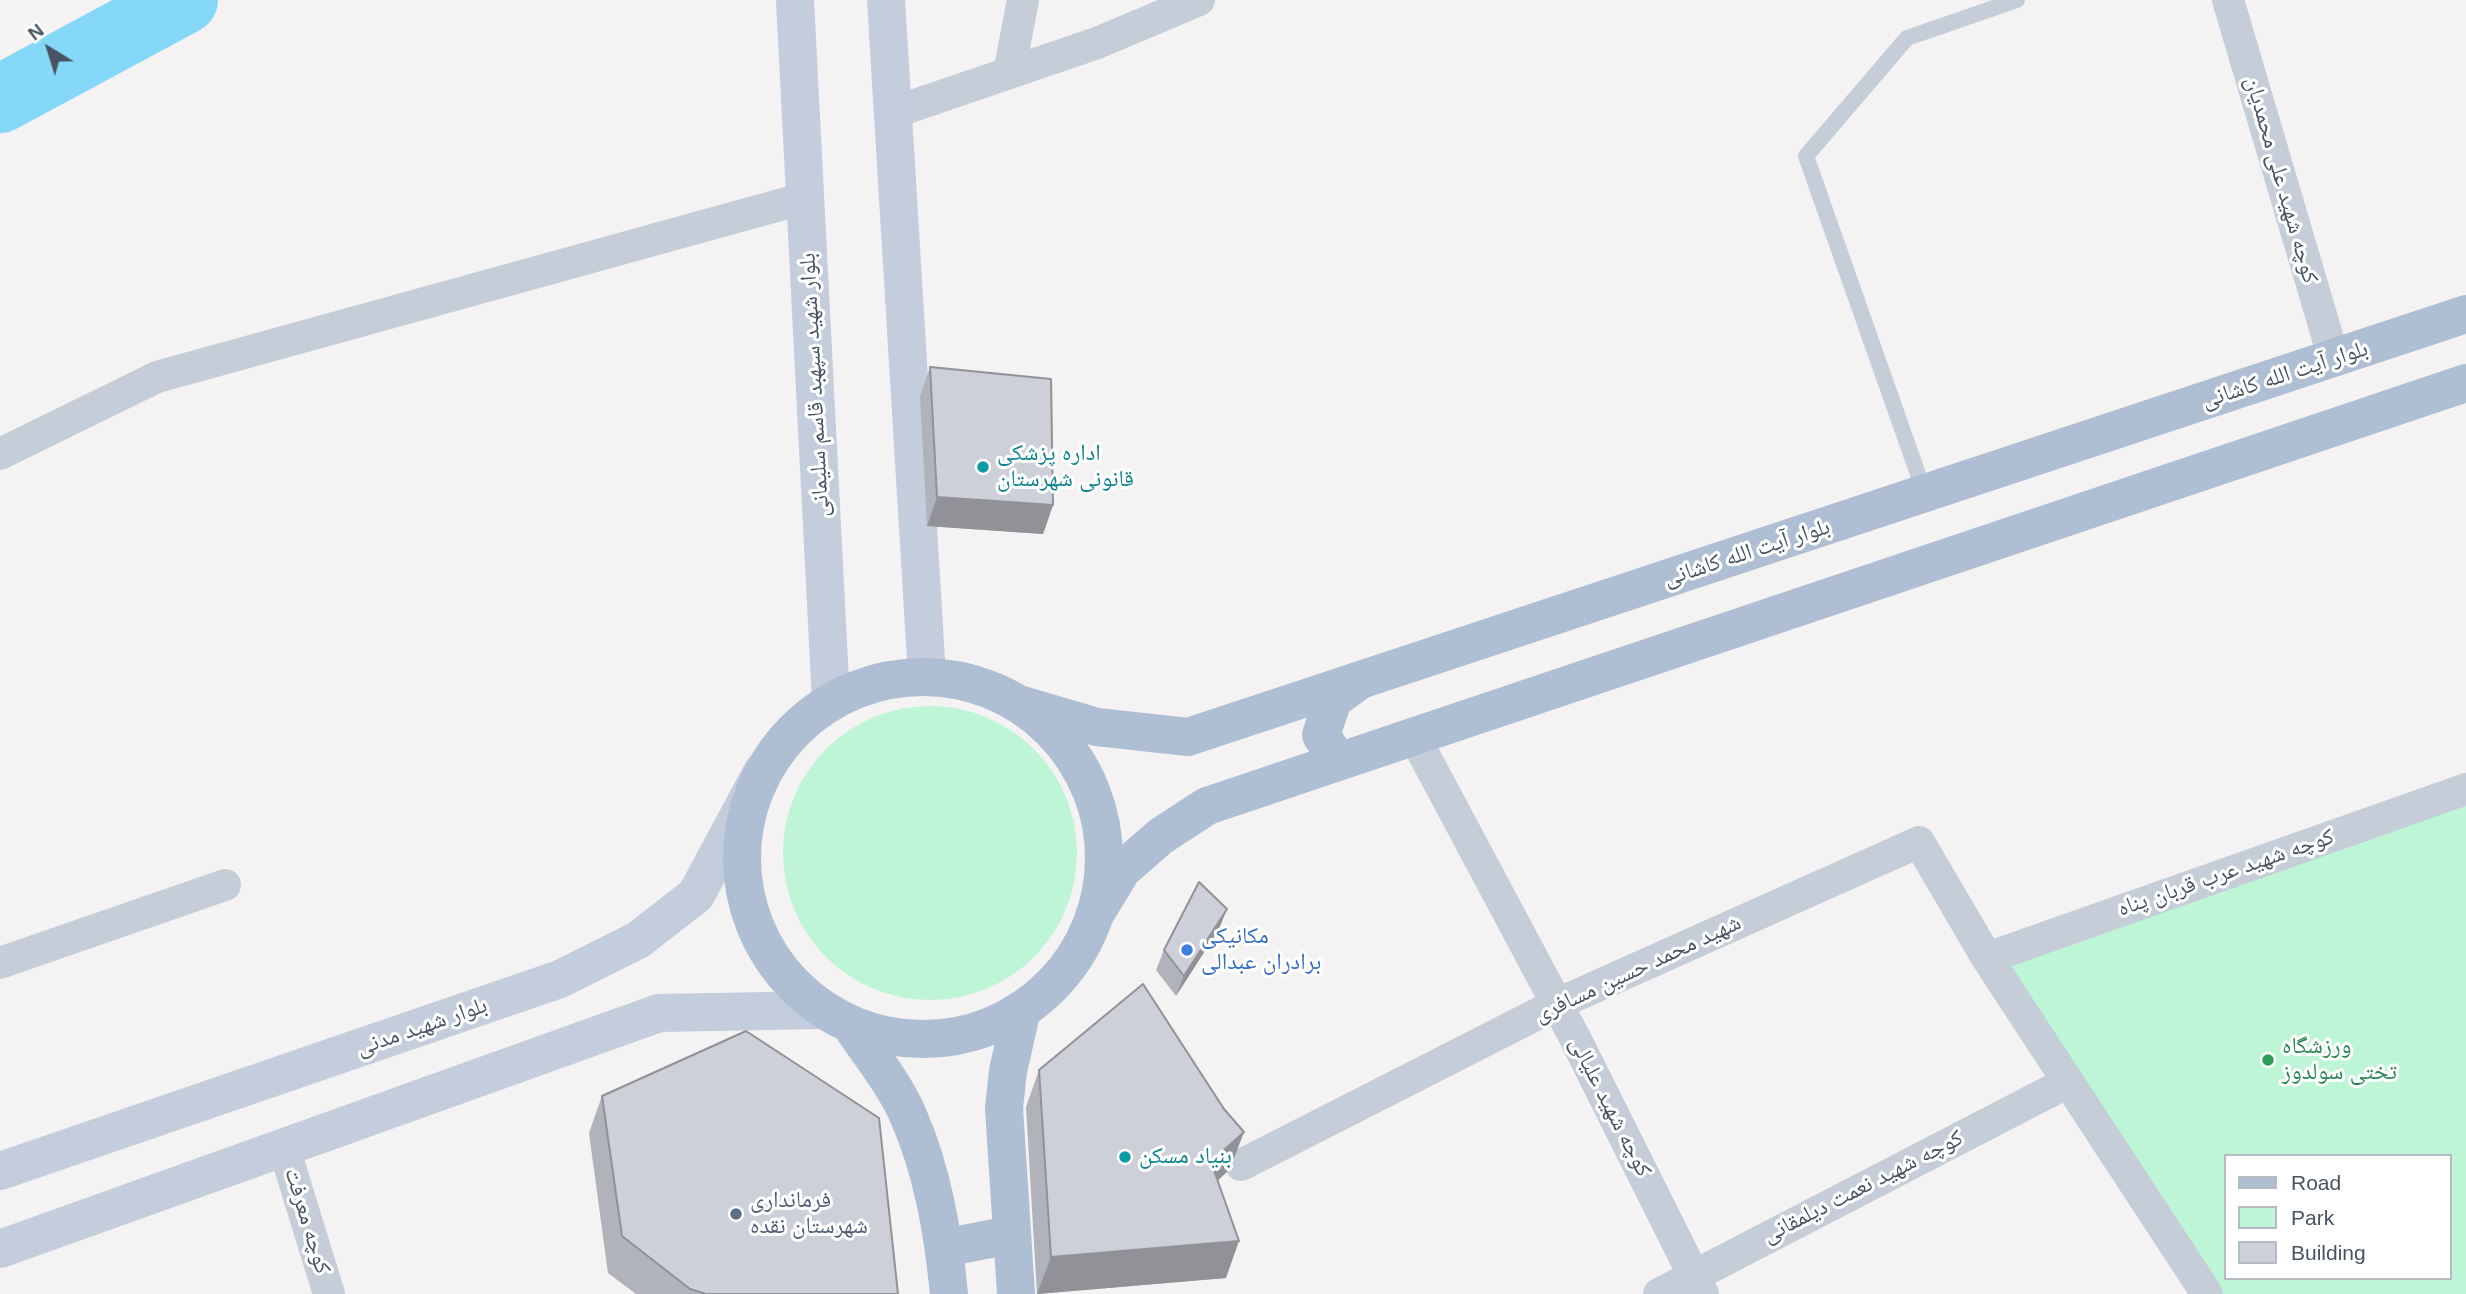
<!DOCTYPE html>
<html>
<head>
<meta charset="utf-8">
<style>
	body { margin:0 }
	#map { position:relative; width:2466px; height:1294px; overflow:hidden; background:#f4f2f2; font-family:Helvetica,sans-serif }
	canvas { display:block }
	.legend { position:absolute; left:2224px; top:1154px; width:228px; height:126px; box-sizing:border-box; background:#fff; border:2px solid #b5bbc0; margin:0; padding:9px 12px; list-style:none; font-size:21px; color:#475462 }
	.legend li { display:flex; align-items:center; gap:14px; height:35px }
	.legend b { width:35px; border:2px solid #b5bbc0 }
	.north { position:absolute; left:14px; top:14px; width:70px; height:70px; -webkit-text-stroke:5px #fff; paint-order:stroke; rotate:322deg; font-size:19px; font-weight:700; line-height:28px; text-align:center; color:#475462 }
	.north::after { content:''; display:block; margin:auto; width:24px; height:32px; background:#475462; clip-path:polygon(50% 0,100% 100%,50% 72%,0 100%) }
</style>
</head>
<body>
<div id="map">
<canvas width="2466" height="1294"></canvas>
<ul class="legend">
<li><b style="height:9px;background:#afbfd3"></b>Road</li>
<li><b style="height:19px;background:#bdf5d6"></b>Park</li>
<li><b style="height:19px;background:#cdd0d8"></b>Building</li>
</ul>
<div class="north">N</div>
</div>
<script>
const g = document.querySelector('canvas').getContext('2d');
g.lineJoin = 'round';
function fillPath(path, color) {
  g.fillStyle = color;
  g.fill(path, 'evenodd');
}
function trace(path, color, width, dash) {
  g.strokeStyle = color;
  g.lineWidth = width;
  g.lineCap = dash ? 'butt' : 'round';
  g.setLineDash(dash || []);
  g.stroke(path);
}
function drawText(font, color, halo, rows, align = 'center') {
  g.font = font + ' Helvetica,"Noto Naskh Arabic",sans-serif';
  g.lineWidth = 6;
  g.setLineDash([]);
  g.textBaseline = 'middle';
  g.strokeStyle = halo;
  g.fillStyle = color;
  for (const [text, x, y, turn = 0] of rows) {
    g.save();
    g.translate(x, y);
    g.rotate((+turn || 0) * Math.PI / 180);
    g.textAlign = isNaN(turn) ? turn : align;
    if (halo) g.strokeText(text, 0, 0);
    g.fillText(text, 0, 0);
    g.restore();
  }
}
fillPath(new Path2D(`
	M783 853a147 147 0 1 1 294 0a147 147 0 1 1-294 0Z
	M2466 796V1294H2221L2008 964ZM2226 1156H2450V1278H2226Z`), '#bdf5d6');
trace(new Path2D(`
	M0 99 184 0`), '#85d8f7', 68);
trace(new Path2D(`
	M1925 494 1806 156 1907 38 2017 0`), '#c4cdd8', 16);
trace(new Path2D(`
	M2228 0 2334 359
	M1009 73 1023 0
	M892 113 1097 43 1199 0
	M0 454 157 377 805 198
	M1414 736 1575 1038 1703 1294
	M1987 958 2466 789
	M0 963 225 885
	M284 1148 329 1294
	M1241 1165 1557 1004 1919 842 1987 958 2207 1294
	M1659 1294 2068 1082`), '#c4cdd8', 32);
trace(new Path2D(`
	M795 0 831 701
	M886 0 927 676
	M0 1171 560 979 638 940 696 895 762 772
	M0 1249 659 1013 823 1010`), '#c3cddc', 38);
trace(new Path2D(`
	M742 858a181 181 0 1 1 362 0a181 181 0 1 1-362 0Z
	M1022 705 1097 727 1188 737 2466 314
	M1338 761 1321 735 1333 700 1359 681
	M1094 916 1122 870 1161 836 1207 806 2466 383
	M850 1024C869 1053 894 1083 908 1115 933 1172 943 1233 949 1294
	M944 1248 1010 1235
	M1016 1294 1004 1108 1008 1071 1022 1009`), '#afbfd3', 38);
fillPath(new Path2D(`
	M930 367 1053 505 1043 534 927 526 920 396Z
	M1219 929 1176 996 1156 970 1164 950Z
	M1039 1070 1224 1109 1230 1169 1218 1180 1226 1278 1037 1294 1026 1107Z
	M602 1096 898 1294H636L608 1273 589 1133Z`), '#b0b3ba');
fillPath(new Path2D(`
	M937 497 1053 505 1043 534 927 526Z
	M1227 909 1219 929 1176 996 1184 976Z
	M1244 1132 1230 1169 1198 1199 1211 1162Z
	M1239 1241 1226 1278 1037 1294 1051 1257Z`), '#909297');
const building = new Path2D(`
	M930 367 1051 379 1053 505 937 497Z
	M1199 882 1227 909 1184 976 1164 950Z
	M1143 984 1224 1109 1244 1132 1211 1162 1239 1241 1051 1257 1039 1070Z
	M746 1031 879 1118 898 1294H706L690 1289 622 1236 602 1096Z`);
fillPath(building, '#cdd0d8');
trace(building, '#909297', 2);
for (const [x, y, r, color] of [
	[983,467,7,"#0f9aa8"],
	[1187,950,7,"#3f7fe0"],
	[2268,1060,7,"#2e9e5b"],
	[1125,1157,7,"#0f9aa8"],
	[736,1214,7,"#5c6f8a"]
]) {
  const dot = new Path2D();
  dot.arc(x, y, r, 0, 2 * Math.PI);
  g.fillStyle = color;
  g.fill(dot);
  trace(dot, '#fff', 2.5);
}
drawText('23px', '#475462', '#fff', [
	["کوچه شهید علی محمدیان",2281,180,74],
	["بلوار آیت الله کاشانی",2285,375,-18],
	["بلوار شهید سپهبد قاسم سلیمانی",815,385,-93],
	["بلوار آیت الله کاشانی",1747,553,-18],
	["کوچه شهید عرب قربان پناه",2226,873,-19],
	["شهید محمد حسین مسافری",1638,969,-25],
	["بلوار شهید مدنی",422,1027,-19],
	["کوچه شهید علیالی",1610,1107,63],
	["کوچه شهید نعمت دیلمقانی",1863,1187,-27],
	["کوچه معرفت",307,1221,73]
]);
drawText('23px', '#0d838f', '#fff', [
	["اداره پزشکی",997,454],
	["قانونی شهرستان",997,480],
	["بنیاد مسکن",1139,1157]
], 'left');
drawText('23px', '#366cbe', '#fff', [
	["مکانیکی",1201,937],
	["برادران عبدالی",1201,963]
], 'left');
drawText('23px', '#27864d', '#fff', [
	["ورزشگاه",2282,1047],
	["تختی سولدوز",2282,1073]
], 'left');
drawText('23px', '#4e5e75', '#fff', [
	["فرمانداری",750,1201],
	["شهرستان نقده",750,1227]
], 'left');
</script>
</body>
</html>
